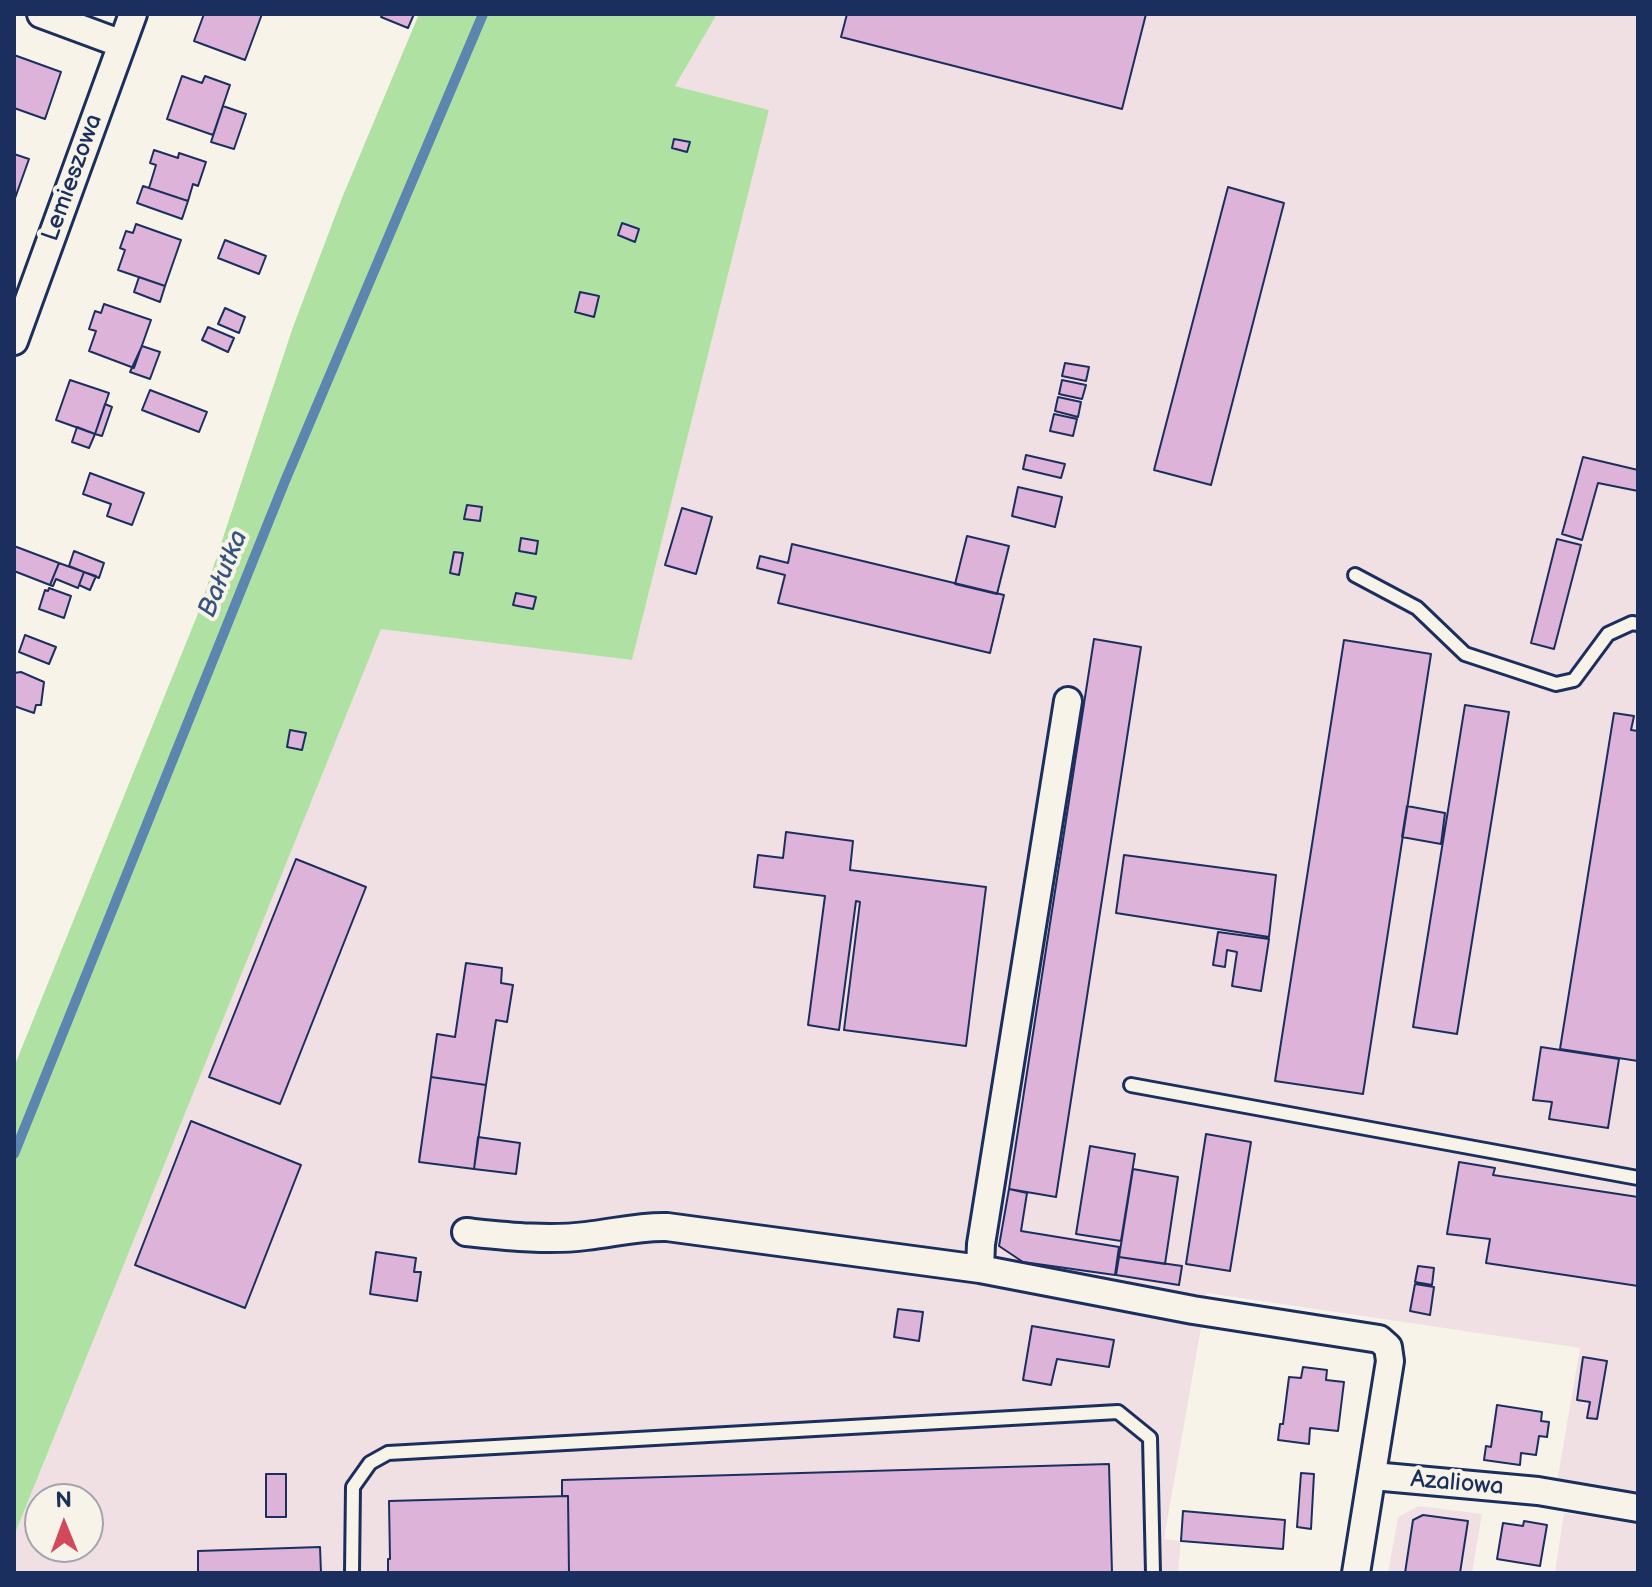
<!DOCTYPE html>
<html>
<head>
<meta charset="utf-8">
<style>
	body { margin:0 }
	#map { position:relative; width:1652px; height:1587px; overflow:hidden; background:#f7f3e8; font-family:"Balsamiq Sans",sans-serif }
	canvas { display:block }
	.frame { position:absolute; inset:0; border:16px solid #1b2f5e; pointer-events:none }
	.north { position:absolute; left:24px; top:1483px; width:80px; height:80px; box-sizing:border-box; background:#f7f3e8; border:2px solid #9fa5b1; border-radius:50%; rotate:359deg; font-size:22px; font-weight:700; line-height:32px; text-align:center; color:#1b2f5e }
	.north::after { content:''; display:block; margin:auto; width:28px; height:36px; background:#d1495b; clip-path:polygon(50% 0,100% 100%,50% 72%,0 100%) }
</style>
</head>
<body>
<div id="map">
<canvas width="1652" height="1587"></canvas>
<div class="frame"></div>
<div class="north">N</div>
</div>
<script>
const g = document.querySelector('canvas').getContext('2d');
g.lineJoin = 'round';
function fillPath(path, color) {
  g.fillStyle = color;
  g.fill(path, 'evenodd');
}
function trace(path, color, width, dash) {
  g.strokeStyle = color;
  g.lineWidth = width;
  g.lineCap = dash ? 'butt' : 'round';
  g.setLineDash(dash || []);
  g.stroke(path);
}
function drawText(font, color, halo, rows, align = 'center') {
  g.font = font + ' "Balsamiq Sans",sans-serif';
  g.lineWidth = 8;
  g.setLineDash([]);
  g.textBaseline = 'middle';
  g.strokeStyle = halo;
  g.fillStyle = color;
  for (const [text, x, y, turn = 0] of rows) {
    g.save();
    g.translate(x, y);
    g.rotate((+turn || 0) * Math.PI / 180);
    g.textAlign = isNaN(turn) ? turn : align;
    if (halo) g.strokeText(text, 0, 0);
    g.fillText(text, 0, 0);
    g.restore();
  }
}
fillPath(new Path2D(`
	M717 14H1638V1495L1557 1482 1580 1348 1207 1293 1164 1539 1181 1541 1178 1573H14V1536L381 628 632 660 769 110 675 86ZM40 1499H88V1547H40Z
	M1419 1506 1482 1514 1472 1573H1388L1398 1517Z
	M1564 1513 1638 1524V1573H1555Z`), '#f0e0e4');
fillPath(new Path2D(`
	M419 14H717L675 86 769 110 632 660 381 629 14 1536V1067L197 616 293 327 342 198Z`), '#aee1a2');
trace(new Path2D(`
	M14 1154 285 481 483 14`), '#5c85b0', 10);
const building = new Path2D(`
	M204 14H262L245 60 194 41Z
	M383 14H414L408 28 381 17Z
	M847 14H1146L1122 109 841 37Z
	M14 55 61 72 45 119 14 108Z
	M182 76 202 83 205 76 230 85 213 135 167 119Z
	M223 106 246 114 234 149 211 142Z
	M674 139 690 142 687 152 672 148Z
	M154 150 178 158 179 153 206 162 198 186 193 184 188 201 149 188 156 165 150 163Z
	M14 154 29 159 14 201Z
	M143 186 188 201 182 219 137 203Z
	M1228 187 1284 203 1211 485 1154 470Z
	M622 223 639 229 635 242 618 235Z
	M136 224 181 240 165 286 118 270 125 250 120 248 126 231 133 233Z
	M225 240 266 256 259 274 218 258Z
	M139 277 165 286 160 302 134 292Z
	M580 292 599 296 594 317 575 312Z
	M104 304 151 320 134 368 89 351 96 331 89 329 95 311 101 313Z
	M225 308 245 317 239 333 218 324Z
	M208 327 234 338 228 352 202 340Z
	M142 346 160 352 150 379 130 372Z
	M1065 363 1089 367 1086 381 1062 376Z
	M70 380 109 393 95 434 56 420Z
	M1062 380 1086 385 1082 399 1059 394Z
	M150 390 207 412 199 432 142 410Z
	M1058 397 1081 402 1078 417 1055 411Z
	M105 404 112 407 102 436 95 434Z
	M1054 414 1077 419 1073 436 1050 431Z
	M77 427 95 434 89 448 72 442Z
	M1026 455 1065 464 1061 478 1023 469Z
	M1583 457 1638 470V491L1598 483 1582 540 1562 534Z
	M90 473 144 493 132 525 107 516 111 504 83 494Z
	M1018 487 1062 497 1055 527 1012 516Z
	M467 505 482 507 480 521 464 519Z
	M682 508 712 517 696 574 665 565Z
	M967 536 1009 546 997 594 955 584Z
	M521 538 538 541 536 554 519 551Z
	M1557 539 1581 545 1554 649 1531 643Z
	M792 544 1004 595 990 653 778 603 785 575 757 568 760 556 788 563Z
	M14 546 59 563 50 585 14 571Z
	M74 551 104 563 99 578 69 566Z
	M454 552 463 553 459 575 450 573Z
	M59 563 84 572 78 588 56 579 53 586 50 585Z
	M84 572 96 576 90 590 79 585Z
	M49 588 71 596 64 618 39 609 45 590 48 591Z
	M516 593 536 597 533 609 513 605Z
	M25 635 56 647 49 664 19 652Z
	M1094 639 1141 647 1056 1197 1009 1189Z
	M1344 640 1431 654 1363 1094 1275 1081Z
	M21 672 44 682 41 705H36L34 713 14 706V673Z
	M1465 705 1509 712 1457 1034 1413 1027Z
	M1614 713 1634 716 1631 730 1638 731V1061L1560 1049Z
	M290 730 306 733 302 750 287 747Z
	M1407 806 1445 813 1441 844 1402 837Z
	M786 832 853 841 850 870 986 887 966 1046 844 1030 860 902 856 901 839 1030 808 1025 825 896 754 887 758 855 783 858Z
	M1124 855 1276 875 1269 937 1116 913Z
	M296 859 366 887 280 1104 209 1077Z
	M1218 932 1269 939 1261 991 1232 986 1237 952 1227 950 1225 967 1213 965Z
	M466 963 502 968 501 983 513 985 507 1022 496 1020 486 1085 431 1077 437 1034 455 1037Z
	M1541 1047 1619 1059 1608 1128 1549 1119 1552 1102 1533 1100Z
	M431 1077 486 1085 474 1169 419 1162Z
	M191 1121 301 1165 245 1308 135 1265Z
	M1206 1134 1251 1142 1230 1271 1186 1264Z
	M478 1137 520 1143 516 1174 474 1169Z
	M1090 1146 1135 1154 1121 1241 1076 1234Z
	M1459 1162 1495 1168 1493 1175 1638 1197V1286L1486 1263 1490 1239 1447 1234Z
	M1133 1169 1178 1177 1165 1264 1119 1257Z
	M1009 1189 1027 1193 1021 1231 1119 1247 1115 1275 1023 1262 999 1246Z
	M376 1252 416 1258 414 1272H421L417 1301 370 1294Z
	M1119 1257 1182 1266 1179 1285 1116 1275Z
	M1418 1266 1434 1268 1432 1285 1415 1282Z
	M1415 1284 1434 1287 1430 1315 1410 1311Z
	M898 1309 923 1312 919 1341 894 1337Z
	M1032 1326 1114 1340 1109 1367 1057 1359 1051 1385 1023 1380Z
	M1583 1357 1607 1361 1597 1419 1587 1418 1590 1402 1577 1400Z
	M1303 1367 1327 1370 1326 1380 1344 1382 1338 1431 1310 1428 1309 1444 1278 1440 1280 1424H1283L1289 1377 1301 1378Z
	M1497 1405 1542 1412 1541 1421 1549 1422 1547 1437 1539 1436 1536 1455 1521 1453 1520 1465 1484 1460 1486 1446 1491 1447Z
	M1109 1464 1112 1573H569L568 1496H562V1480Z
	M1301 1473 1314 1474 1311 1529 1297 1527Z
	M266 1474H286V1517H266Z
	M568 1496 569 1573H388V1559H390L389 1501Z
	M1183 1511 1285 1520 1283 1549 1181 1541Z
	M1423 1515 1468 1521 1460 1573H1405L1413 1520Z
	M1524 1521 1547 1525 1540 1566 1497 1559 1503 1523 1523 1526Z
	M320 1547 321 1573H198V1551Z`);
fillPath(building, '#deb3d9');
trace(building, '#1b2f5e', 2);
const service = new Path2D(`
	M1355 575 1417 608 1465 654 1556 684 1574 680 1608 634 1632 623 1638 624
	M1131 1085 1638 1178
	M352 1573 353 1487 370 1463 388 1453 1118 1412 1150 1438 1153 1573`);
const minor = new Path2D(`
	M41 14 122 44
	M14 341 133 14
	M1068 701 981 1244 980 1269 1193 1310 1379 1339 1388 1347 1390 1361 1356 1573
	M466 1232C505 1236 547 1241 586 1236 614 1233 639 1226 667 1227L980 1269
	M1373 1476 1538 1491 1638 1508`);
trace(service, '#1b2f5e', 18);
trace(minor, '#1b2f5e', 32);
trace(service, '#f7f3e8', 12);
trace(minor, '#f7f3e8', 26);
drawText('24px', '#1b2f5e', '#f7f3e8', [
	["Lemieszowa",73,178,-70],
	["Azaliowa",1457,1484,5]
]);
drawText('italic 26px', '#365380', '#f7f3e8', [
	["Bałutka",224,574,-68]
]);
</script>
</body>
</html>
